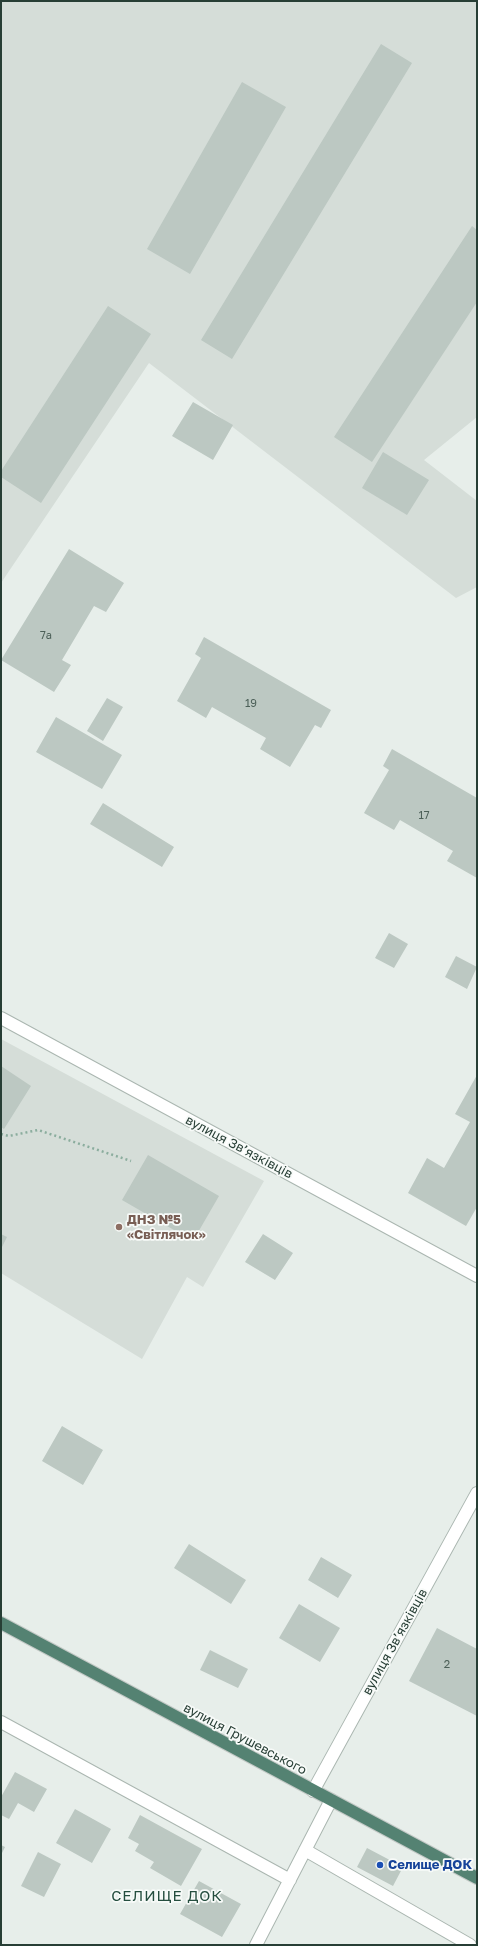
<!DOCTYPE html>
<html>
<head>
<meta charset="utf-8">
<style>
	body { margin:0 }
	#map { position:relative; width:478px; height:1946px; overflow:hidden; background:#e7eeea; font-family:"Golos Text",sans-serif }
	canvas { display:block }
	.frame { position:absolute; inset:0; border:2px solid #273e35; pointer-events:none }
</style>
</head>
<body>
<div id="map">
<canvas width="478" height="1946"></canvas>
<div class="frame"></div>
</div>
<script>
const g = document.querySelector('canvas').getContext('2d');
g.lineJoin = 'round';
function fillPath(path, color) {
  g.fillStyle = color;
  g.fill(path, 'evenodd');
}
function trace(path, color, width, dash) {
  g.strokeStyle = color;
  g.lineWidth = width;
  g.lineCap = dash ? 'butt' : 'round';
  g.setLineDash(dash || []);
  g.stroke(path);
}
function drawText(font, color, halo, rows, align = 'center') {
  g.font = font + ' "Golos Text",sans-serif';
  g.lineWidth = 3.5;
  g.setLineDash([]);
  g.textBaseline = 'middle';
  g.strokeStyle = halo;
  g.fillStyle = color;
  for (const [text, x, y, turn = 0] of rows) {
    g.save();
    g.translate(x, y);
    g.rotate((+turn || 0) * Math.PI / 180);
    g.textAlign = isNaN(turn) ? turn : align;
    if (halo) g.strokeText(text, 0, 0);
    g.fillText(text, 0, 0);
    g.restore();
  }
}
fillPath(new Path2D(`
	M1 1H477V417L424 460 477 501V587L456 598 149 363 1 583Z
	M1 1039 264 1181 203 1287 187 1277 142 1359 1 1273Z`), '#d5ddd8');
fillPath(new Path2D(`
	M381 44 412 63 232 359 201 340Z
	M242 82 286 107 190 274 147 249Z
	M472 226 477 230V302L372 462 334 437Z
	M108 306 151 334 41 503 1 477V471Z
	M193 402 233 425 213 460 172 436Z
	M383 452 429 480 407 515 362 488Z
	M69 549 124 583 106 612 94 606 62 660 71 665 54 692 1 660Z
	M204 637 331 710 321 728 315 725 290 767 260 749 266 738 212 707 206 718 177 701 201 658 195 654Z
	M107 698 123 707 103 741 87 731Z
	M56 717 122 755 102 789 36 752Z
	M392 749 477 798V878L447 861 453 851 400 820 394 830 364 813 389 770 383 766Z
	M103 803 174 847 162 867 90 824Z
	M389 933 408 944 394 968 375 958Z
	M456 956 477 967 467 989 445 977Z
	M1 1066 31 1086 4 1129 1 1127Z
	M477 1075V1207L466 1226 408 1193 427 1158 444 1168 470 1122 455 1114Z
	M148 1155 219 1196 193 1241 122 1200Z
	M1 1234 7 1237 1 1249Z
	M263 1234 293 1253 275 1280 245 1262Z
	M62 1426 103 1450 83 1485 42 1461Z
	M189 1544 246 1580 231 1604 174 1568Z
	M321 1557 352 1575 338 1598 308 1580Z
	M299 1604 340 1628 320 1662 279 1638Z
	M437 1628 477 1649V1716L409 1681Z
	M210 1650 248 1669 238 1688 200 1670Z
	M15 1772 47 1789 34 1812 18 1803 9 1819 1 1815V1797Z
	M75 1809 111 1829 92 1863 56 1843Z
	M140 1815 202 1849 181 1886 150 1868 154 1862 135 1851 139 1844 128 1838Z
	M1 1845 5 1847 1 1855Z
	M367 1848 403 1867 393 1886 357 1867Z
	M38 1852 61 1864 44 1897 21 1886Z
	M199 1881 241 1904 222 1937 180 1914Z`), '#bcc8c2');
const minor = new Path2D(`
	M1 1018 477 1276
	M1 1722 290 1880
	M313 1791 477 1493
	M305 1850 470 1945
	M256 1945 331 1800`);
const trunk = new Path2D(`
	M1 1623 477 1878`);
trace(minor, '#aab6b0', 14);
trace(trunk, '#c3c9c6', 14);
trace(new Path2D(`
	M1 1134 9 1136 38 1130 131 1161`), '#8bad9e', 2.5, [2, 3]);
trace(minor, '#fff', 12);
trace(trunk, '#548272', 12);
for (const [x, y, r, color] of [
	[119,1227,4,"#8d6e63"],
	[380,1865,4,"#1a4fb4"]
]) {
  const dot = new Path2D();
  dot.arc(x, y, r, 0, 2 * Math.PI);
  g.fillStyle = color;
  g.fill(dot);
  trace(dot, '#f7faf8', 1.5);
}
drawText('11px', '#4c6058', null, [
	["7а",46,636],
	["19",251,704],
	["17",424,816],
	["2",447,1665]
]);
drawText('13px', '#273e35', '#f7faf8', [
	["вулиця Звʼязківців",239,1147,28],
	["вулиця Звʼязківців",395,1642,-61],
	["вулиця Грушевського",245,1739,28]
]);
drawText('bold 13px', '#785e54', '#f7faf8', [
	["ДНЗ №5",127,1220],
	["«Світлячок»",127,1235]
], 'left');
drawText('bold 13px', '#164399', '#f7faf8', [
	["Селище ДОК",388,1865]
], 'left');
g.letterSpacing = '1px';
drawText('15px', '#254e3f', '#f7faf8', [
	["СЕЛИЩЕ ДОК",167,1896]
]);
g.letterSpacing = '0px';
</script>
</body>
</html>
